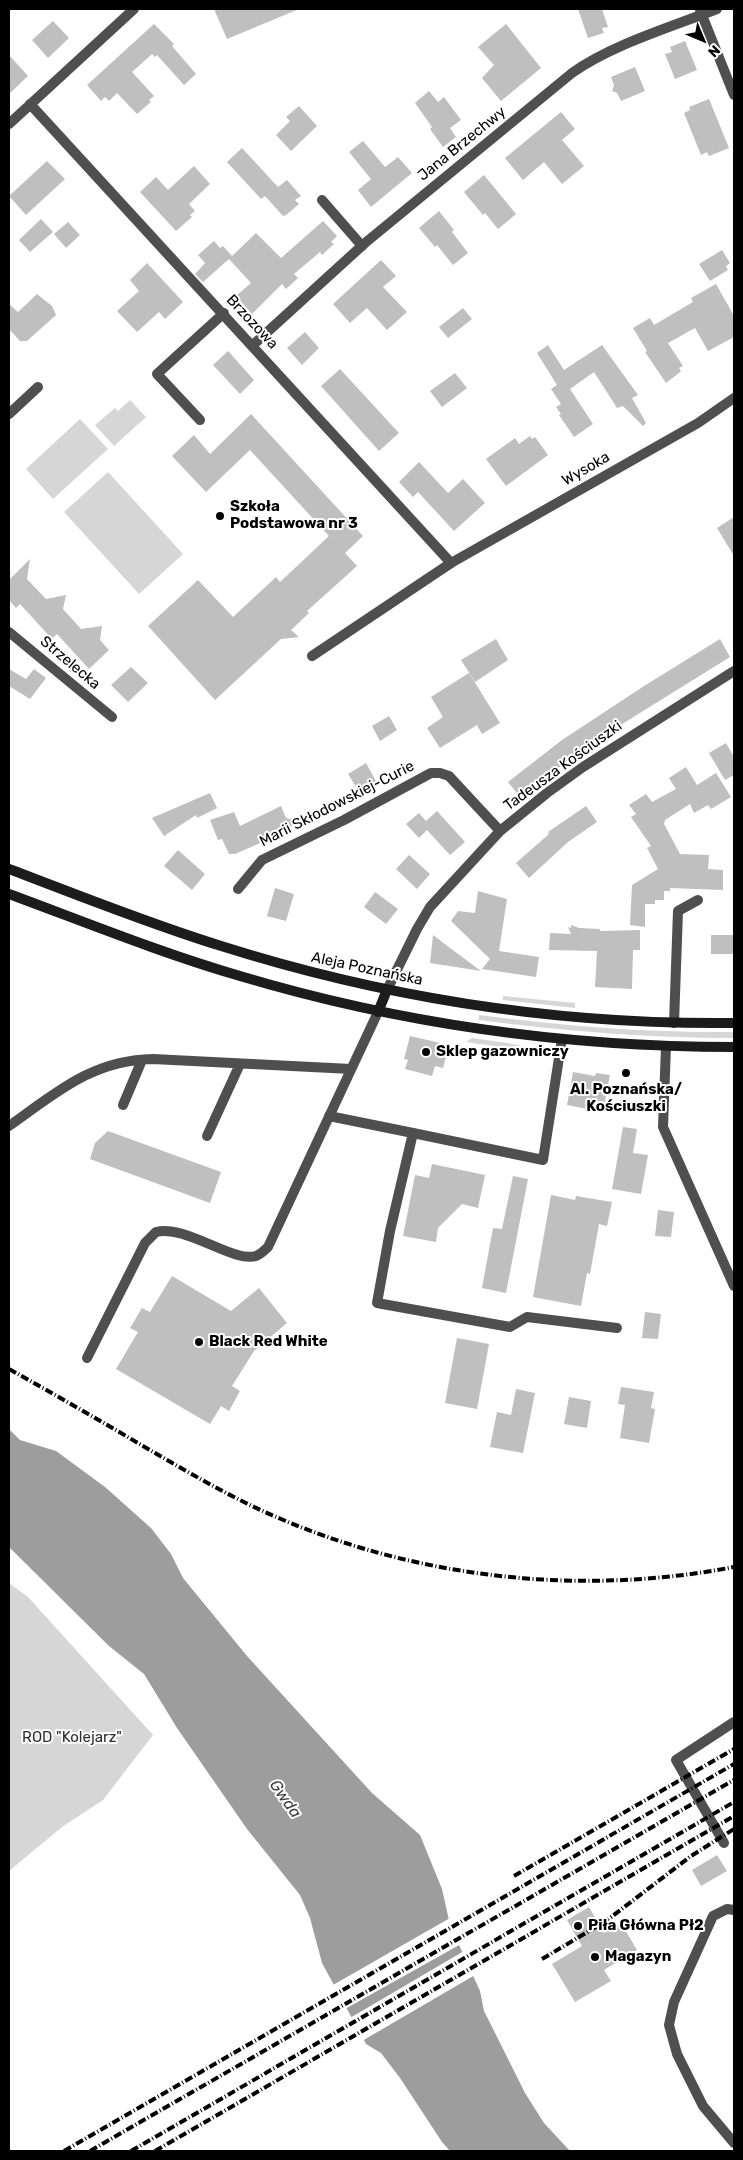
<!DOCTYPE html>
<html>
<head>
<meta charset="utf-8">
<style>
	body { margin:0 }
	#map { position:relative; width:743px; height:2160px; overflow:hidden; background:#fff; font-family:Rubik,sans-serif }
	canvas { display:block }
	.frame { position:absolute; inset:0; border:10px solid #000; pointer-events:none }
	.north { position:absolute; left:678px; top:15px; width:50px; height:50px; -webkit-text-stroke:4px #fff; paint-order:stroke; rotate:135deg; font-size:14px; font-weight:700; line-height:20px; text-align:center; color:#000 }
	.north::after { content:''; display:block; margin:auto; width:18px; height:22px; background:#000; clip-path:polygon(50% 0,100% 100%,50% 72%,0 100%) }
</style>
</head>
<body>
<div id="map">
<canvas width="743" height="2160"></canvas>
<div class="frame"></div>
<div class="north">N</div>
</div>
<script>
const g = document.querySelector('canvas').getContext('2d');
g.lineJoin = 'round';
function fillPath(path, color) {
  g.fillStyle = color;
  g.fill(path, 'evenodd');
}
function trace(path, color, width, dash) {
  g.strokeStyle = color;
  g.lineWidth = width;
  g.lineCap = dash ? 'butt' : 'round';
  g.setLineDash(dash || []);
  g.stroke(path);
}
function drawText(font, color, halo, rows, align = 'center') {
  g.font = font + ' Rubik,sans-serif';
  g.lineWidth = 4;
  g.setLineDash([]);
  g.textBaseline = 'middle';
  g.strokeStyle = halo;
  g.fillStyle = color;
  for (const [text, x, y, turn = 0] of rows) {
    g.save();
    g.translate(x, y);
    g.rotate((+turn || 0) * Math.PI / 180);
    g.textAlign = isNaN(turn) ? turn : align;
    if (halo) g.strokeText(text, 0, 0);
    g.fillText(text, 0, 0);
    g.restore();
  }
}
fillPath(new Path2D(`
	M130 400 146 417 114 446 95 425 115 408 118 411Z
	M80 419 108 449 53 499 26 469Z
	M108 472 183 554 139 594 64 512Z
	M503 996 575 1003V1008L503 1000Z
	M479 1015C564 1026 649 1033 734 1032V1038C649 1038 564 1031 479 1020Z
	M472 1038 508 1043 546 1051 550 1054 466 1042Z
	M9 1583 28 1597 153 1735 103 1800 62 1827 9 1871Z`), '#d6d6d6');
fillPath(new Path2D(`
	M9 1429 20 1440 56 1451 105 1487 151 1528 171 1554 183 1578 247 1656 372 1793 420 1835 442 1889 450 1925 480 1991 484 2011 525 2093 544 2123 570 2151H450L442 2142 400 2078 381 2053 366 2044 322 1963 310 1918 300 1895 247 1829 177 1728 144 1674 109 1646 9 1547Z`), '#9d9d9d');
fillPath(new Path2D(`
	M450 1918 461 1944 345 2009 333 1985Z
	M464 1951 475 1975 362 2041 350 2018Z`), '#fff');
fillPath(new Path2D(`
	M214 9H299L227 39Z
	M578 9H602L608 27 602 28 604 33 588 38Z
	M53 21 69 38 48 58 32 40Z
	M154 24 174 44 172 46 196 74 184 85 157 55 155 57 152 54 132 72 154 96 149 100 151 102 137 114 117 93 109 101 105 97 101 101 87 85Z
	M506 24 541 68 501 101 482 78 494 65 478 47Z
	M685 41 697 70 675 79 665 54 672 52 670 47Z
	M9 55 28 76 9 94Z
	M635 67 645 91 621 101 617 93 612 91 614 85 611 77Z
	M429 91 438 102 444 97 461 120 450 128 456 137 443 147 430 129 432 127 415 103Z
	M709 99 729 148 709 156 707 152 701 155 684 113 690 110 689 107Z
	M299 106 317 126 291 151 276 135 290 121 286 117Z
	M561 112 575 129 562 140 584 166 562 184 544 162 523 180 505 158Z
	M363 141 385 167 398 157 412 173 371 207 358 190 371 179 349 152Z
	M242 148 278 187 287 180 301 196 295 200 299 204 286 215 283 216 265 196 261 199 227 162Z
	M47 161 65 179 26 215 9 196Z
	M194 166 210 184 189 204 195 211 190 215 192 217 176 231 140 192 156 177 168 190Z
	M484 175 516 214 498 229 485 213 483 215 464 192Z
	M439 211 454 230 452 232 468 253 453 265 437 245 435 247 419 228Z
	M41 219 53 232 30 252 19 240Z
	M323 221 337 236 331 242 334 244 322 255 320 252 294 274 298 278 286 289 282 284 252 314 236 296 251 283 229 259 203 282 195 274 205 263 198 255 214 241 220 248 223 246 232 256 256 233 281 258Z
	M68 222 80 235 66 248 54 234Z
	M722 250 730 263 726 266 728 270 710 281 699 264Z
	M381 260 396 276 383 287 407 312 387 330 367 308 350 323 333 304Z
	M147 263 183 302 165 319 159 312 137 332 117 311 139 291 130 280Z
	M716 284 734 316V337L708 351 695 328 668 343 683 366 679 368 681 371 679 373 666 383 645 352 647 351 633 328 650 318 654 325 693 302 691 298Z
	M37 294 52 306 56 315 27 341H20L9 329V304L18 312Z
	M463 308 472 319 448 338 439 327Z
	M305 332 319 348 302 365 287 348Z
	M548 345 564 370 602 345 638 395 632 398 646 423 643 426 623 406 617 408 594 372 570 389 593 424 574 437 559 415 561 414 556 407 561 404 551 389 557 385 537 353Z
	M228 351 254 380 240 394 213 365Z
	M340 369 399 433 379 451 321 386Z
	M455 373 467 388 442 407 430 391Z
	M251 414 363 536 345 553 357 566 307 611 309 613 291 630 299 637 281 639 215 700 148 626 198 580 233 617 276 577 280 582 329 536 250 450 206 492 172 456 194 435 210 454Z
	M530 436 532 439 535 437 548 455 506 486 486 459 515 438 519 444Z
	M419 462 448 493 463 479 485 503 454 531 418 492 413 497 399 482Z
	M734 517V556L717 528Z
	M30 559 27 579 46 599 66 595 63 609 81 629 102 626 100 640 109 650 89 669 57 634 52 639 20 604 16 608 9 600V580Z
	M496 639 508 660 475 682 461 660Z
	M720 639 730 657 619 726 551 773 520 797 508 782 562 740 644 686Z
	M131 667 148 683 128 702 111 685Z
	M9 669 26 679 34 669 46 678 30 699 9 686Z
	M469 673 500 723 482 734 477 725 440 748 427 728 443 717 431 697Z
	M389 716 397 730 380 741 372 726Z
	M726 743 734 757V775L725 780 709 753Z
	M366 763 378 785 361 795 348 774Z
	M686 767 697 785 716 773 731 797 711 809 708 805 694 813 690 804 665 820 664 824 680 854 709 855 708 869 723 870V890L670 888V891H664V900H655V904H645V927L630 925 632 885 658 869 647 848 651 846 631 817 636 814 629 805 646 794 652 802 676 789 669 778Z
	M210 793 217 808 197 818 196 815 164 836 152 818Z
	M281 806 286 818 294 820 290 830 235 854H229L222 839 218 840 210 820 234 812 240 826Z
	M586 806 597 822 568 842 529 878 516 863 549 834 548 832Z
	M437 811 465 842 450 855 427 830 419 838 406 824 419 813 426 821Z
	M178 850 205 874 192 890 164 866Z
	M409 855 430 874 417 889 396 869Z
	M275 888 294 894 286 921 267 916Z
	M478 891 507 899 499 951 539 957 536 977 482 969 490 959 451 921 458 911 475 913Z
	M375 892 398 909 386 924 364 907Z
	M571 925 579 928 600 929V931L640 930V950H633L632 989 595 987 597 951 549 950 550 933 571 934 568 927 571 928Z
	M433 935 450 948 481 971 430 963Z
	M711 935H734V954H711Z
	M410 1036 449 1045 443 1068 435 1066 432 1076 405 1069 408 1060 404 1059Z
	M573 1072 595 1076 596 1073 610 1075 603 1112 567 1105Z
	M623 1127 637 1129 633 1153 648 1155 641 1194 612 1189Z
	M108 1131 221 1172 210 1203 90 1159 95 1143Z
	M432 1164 485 1175 478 1208 462 1204 438 1228 436 1242 403 1236 415 1175 429 1178Z
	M513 1176 528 1179 506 1293 482 1288 493 1228 502 1229Z
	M551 1195 575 1200 576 1196 612 1202 607 1226 599 1224 590 1274 587 1273 581 1306 533 1297Z
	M658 1210 674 1212 671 1237 655 1236Z
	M172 1276 231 1311 259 1288 287 1323 254 1351 232 1386 240 1391 229 1411 221 1406 210 1424 116 1369 138 1332 130 1328 142 1308 150 1312Z
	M645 1312 661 1314 658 1339 642 1338Z
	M457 1338 489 1344 477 1409 445 1403Z
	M621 1387 654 1392 651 1408 655 1409 649 1443 620 1438 625 1405 618 1404Z
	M516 1389 535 1393 523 1453 490 1447 497 1412 511 1415Z
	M569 1397 591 1401 587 1428 564 1424Z
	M717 1855 727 1871 701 1886 692 1870Z
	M589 1907 604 1933 621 1923 637 1950 604 1970 611 1981 575 2002 552 1964 582 1946 567 1920Z`), '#bfbfbf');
trace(new Path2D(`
	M322 200 362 246
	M200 420 157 374 224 313
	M312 656 451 563
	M674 1023 678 911 698 900
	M666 1046 663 1127 734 1286
	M123 1105 142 1060
	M329 1116 413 1133 390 1231 377 1303 510 1327 527 1317 617 1328
	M9 1126C56 1093 92 1060 153 1059L351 1069
	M413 1133 543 1160 562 1039
	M207 1136 240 1064
	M87 1358 145 1243 156 1232C185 1224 233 1263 256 1256 261 1254 264 1251 268 1247L378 1012
	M724 1843 676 1760 734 1722
	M734 1910 727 1909 713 1916 674 2002 669 2025 677 2054 703 2106 734 2143`), '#4f4f4f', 10);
trace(new Path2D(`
	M700 10 734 95
	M30 104 451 563 698 423 734 398
	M9 124 134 9
	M253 345 365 243 572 73C611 45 671 27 717 9
	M9 414 38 387
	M9 632 112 717
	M238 889 262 860 344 820 431 773H440L449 776 500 831
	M387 990 417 929 430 907 500 831 547 793 583 767 734 671`), '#4f4f4f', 10);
trace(new Path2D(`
	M9 869C78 895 147 923 218 945 385 998 559 1025 734 1023
	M9 894C85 922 161 953 240 976 401 1024 566 1047 734 1047
	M378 1012 387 990`), '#1c1c1c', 10);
trace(new Path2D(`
	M9 1369C54 1394 99 1420 143 1446 188 1472 233 1499 281 1519 422 1579 583 1596 734 1567
	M514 1876 734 1749
	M542 1959 606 1921 691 1856 734 1829
	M64 2151 734 1764
	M90 2151 734 1780
	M131 2151 734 1802
	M155 2151 734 1816`), '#000', 4, [8, 2.5, 1, 2.5]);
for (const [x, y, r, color] of [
	[220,516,5,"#000"],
	[426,1052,5,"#000"],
	[626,1073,5,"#000"],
	[199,1342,5,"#000"],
	[578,1926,5,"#000"],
	[595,1957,5,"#000"]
]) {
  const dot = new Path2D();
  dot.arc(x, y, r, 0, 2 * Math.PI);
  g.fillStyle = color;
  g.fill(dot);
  trace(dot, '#fff', 2);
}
drawText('15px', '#000', '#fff', [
	["Jana Brzechwy",462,144,-39],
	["Brzozowa",252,322,47],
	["Wysoka",586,469,-30],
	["Strzelecka",70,663,40],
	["Tadeusza Kościuszki",563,766,-36],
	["Marii Skłodowskiej-Curie",337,804,-27],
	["Aleja Poznańska",367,969,12]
]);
drawText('bold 15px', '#000', '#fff', [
	["Szkoła",230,507],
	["Podstawowa nr 3",230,524],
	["Sklep gazowniczy",436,1052],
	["Al. Poznańska/",626,1090,"center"],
	["Kościuszki",626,1107,"center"],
	["Black Red White",209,1342],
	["Piła Główna Pł2",588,1926],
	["Magazyn",605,1957]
], 'left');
drawText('15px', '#2d2d2d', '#fff', [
	["ROD \"Kolejarz\"",72,1738]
]);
drawText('italic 16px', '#3e3e3e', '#fff', [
	["Gwda",285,1799,55]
]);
</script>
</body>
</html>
